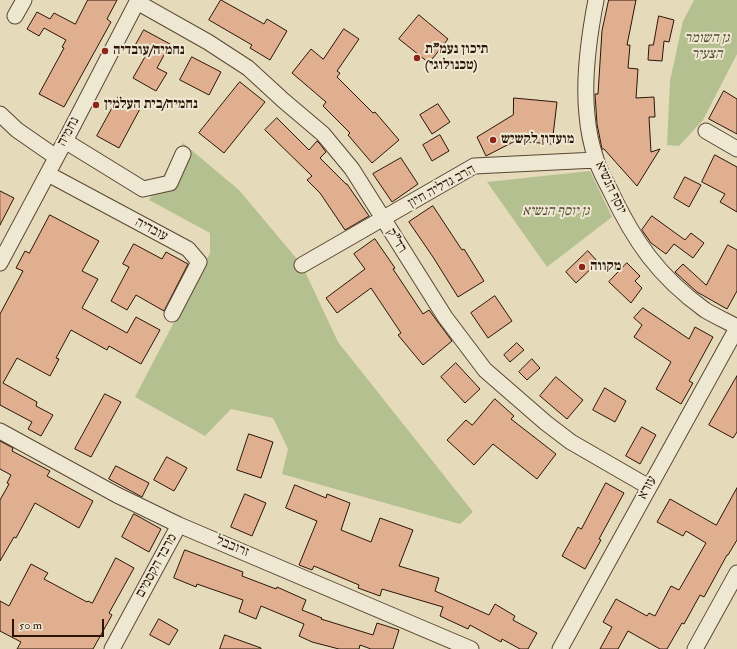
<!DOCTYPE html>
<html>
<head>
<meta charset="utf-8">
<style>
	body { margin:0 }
	#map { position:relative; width:737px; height:649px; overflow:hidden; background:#e5dbbb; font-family:"IM FELL Double Pica",serif }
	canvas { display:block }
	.scale { position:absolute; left:12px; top:619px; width:92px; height:18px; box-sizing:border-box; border:2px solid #2c1507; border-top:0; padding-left:5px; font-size:12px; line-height:14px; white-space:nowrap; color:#2c1507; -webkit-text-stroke:3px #eee8d3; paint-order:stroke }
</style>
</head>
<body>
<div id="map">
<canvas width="737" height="649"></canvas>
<div class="scale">50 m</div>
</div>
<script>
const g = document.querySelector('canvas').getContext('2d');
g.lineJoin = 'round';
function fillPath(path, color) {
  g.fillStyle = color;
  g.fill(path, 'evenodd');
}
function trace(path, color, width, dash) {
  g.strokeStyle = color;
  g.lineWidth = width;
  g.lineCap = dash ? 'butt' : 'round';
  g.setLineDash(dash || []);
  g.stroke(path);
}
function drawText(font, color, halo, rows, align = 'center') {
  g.font = font + ' "IM FELL Double Pica","Frank Ruhl Libre",serif';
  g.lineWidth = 4;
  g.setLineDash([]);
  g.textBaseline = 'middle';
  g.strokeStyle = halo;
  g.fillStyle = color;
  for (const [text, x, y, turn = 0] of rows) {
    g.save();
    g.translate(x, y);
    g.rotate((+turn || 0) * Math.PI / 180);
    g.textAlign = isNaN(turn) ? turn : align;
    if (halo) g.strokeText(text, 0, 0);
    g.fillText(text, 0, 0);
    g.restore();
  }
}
fillPath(new Path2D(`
	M694 0H737V54L703 120 679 146 667 145 670 81 683 21Z
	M183 143 239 190 302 265 338 342 473 512 460 524 282 474 288 449 273 418 231 409 205 436 135 397 210 253V233L149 200Z
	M590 171 612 217 547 267 487 182Z`), '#b5c090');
const building = new Path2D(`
	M88 0H117L107 19 111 22 64 107 39 94 64 48 62 47 66 40 44 28 39 36 27 29 37 12 50 19 54 13 75 24Z
	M221 0 264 24 267 19 287 31 270 60 250 48 252 45 209 20Z
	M609 0H636L627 45H630L628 68 638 69 636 98 654 97 655 117H649L651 152 660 149 637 186 604 149H602L597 124 595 94H598L602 31Z
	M419 15 448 39 429 63 399 39Z
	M659 16 674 20 669 42 664 41 662 61 648 60 649 45H653Z
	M344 29 359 39 337 71 340 73 337 77 373 113 375 112 399 140 372 163 348 135 350 133 323 106 326 102 292 73 311 49 323 59Z
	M144 30 170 44 157 68 167 73 156 91 133 78 146 55 134 48Z
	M192 57 221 72 209 95 180 80Z
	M240 82 265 102 224 153 199 133Z
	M724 91 737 99V134L709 119Z
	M119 96 141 107 119 148 97 136Z
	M514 98 557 102 552 144 515 141 486 156 477 137 513 115Z
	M438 104 450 122 432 134 420 115Z
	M277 118 309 150 317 141 320 144 326 152 320 158 346 184H347L369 216 345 230 320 193 307 180 312 176 265 130Z
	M440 135 449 151 432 161 423 145Z
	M715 155 737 167V212L720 202 725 194 702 182Z
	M401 158 418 184 392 202 373 174Z
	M685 177 701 185 689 207 674 198Z
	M0 191 14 198 0 225Z
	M433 206 462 250 464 249 484 281 458 297 433 257 409 222Z
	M50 215 99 241 82 271 98 279 82 308 127 333 136 317 160 330 141 364 109 346 107 350 71 330 56 358 59 359 50 376 17 358 3 383 37 402 36 406 53 415 41 436 28 429 32 422 0 405V314L23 271 16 268 25 251 29 253Z
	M652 216 685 240 691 233 704 243 693 258 674 244 666 254 651 243 642 230Z
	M375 239 395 268 393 269 423 314 429 310 452 341 423 365 398 335 401 333 371 288 337 313 326 298 365 269 354 254Z
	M134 244 162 259 166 252 188 264 164 311 136 295 127 310 111 301 129 267 123 264Z
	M728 245 737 250V291L727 309 697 292 675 272 683 264 706 285Z
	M588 251 598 262 576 283 566 272Z
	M627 263 640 276 635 281 642 288 631 303 609 282Z
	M495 296 512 321 488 338 471 313Z
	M643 308 689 339 695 327 713 337 689 381 693 383 681 404 656 389 671 362 634 337 642 325 634 318Z
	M517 343 524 350 510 362 504 355Z
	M532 359 540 368 527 380 519 372Z
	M456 363 480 389 465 403 441 377Z
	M737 376V432L733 438 709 425Z
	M556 377 583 400 567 419 540 396Z
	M605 388 626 401 615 422 593 410Z
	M105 394 121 402 91 457 75 449Z
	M495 399 514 416 511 419 556 454 537 479 493 444 474 465 447 440 466 420 472 425Z
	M642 427 656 435 640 464 626 456Z
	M249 434 273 442 261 478 237 470Z
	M0 441 13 448 12 451 50 471 47 476 93 501 79 528 35 503 16 538 14 537 0 561V500L9 484 7 483 11 475 0 469Z
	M167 457 187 468 174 491 154 480Z
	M116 466 149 483 142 497 109 479Z
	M606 483 624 493 599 539 601 540 585 569 562 556 578 527 581 529Z
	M295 485 326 498 327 494 350 503 341 530 371 542 380 518 413 530 399 566 439 578 435 591 489 615 495 604 515 616 513 620 537 633 528 649H520L502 639 501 642 470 625 468 629 440 616 443 607 382 589 380 596 358 588 359 585 314 566 312 570 299 565 317 521 286 508Z
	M737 488V540L728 555H727L704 597 700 595 684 624 682 623 667 649H660L628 631 618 649H600L612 627 603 622 616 599 647 616 649 613 655 616 671 586 679 590 706 543 686 531 683 536 657 522 670 499 716 525Z
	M245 494 266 503 252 536 231 527Z
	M134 514 161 529 149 552 122 537Z
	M185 550 243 572 242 576 276 589 277 587 306 600 302 610 322 618 321 619 373 635 377 623 399 630 393 649H371L360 645 359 649H339L312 642 299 636 304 624 261 606 256 619 239 612 243 600 197 584 196 587 174 578Z
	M116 558 134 568 109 613 112 615 93 649H17L21 642 0 631V601L9 606 31 564 48 573 44 579 87 602 88 601 92 603Z
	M159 619 178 630 169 645 150 635Z
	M225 635 261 648V649H220Z`);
fillPath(building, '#dfaf90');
trace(building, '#2c1507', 1);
const minor = new Path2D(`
	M596 0C589 36 583 78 587 115 588 128 592 147 596 159 599 170 605 180 610 190 634 241 658 276 705 310 715 316 726 321 737 327
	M137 2 208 42 248 68 284 101 323 134 352 169 445 317 485 370 546 423 571 442 649 487
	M15 16 24 0
	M0 114 17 130 56 157
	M706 131 737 149
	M65 141 143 189 170 183 183 154
	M48 174 188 249 199 262 172 314
	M0 263 65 141 138 0
	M302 265 474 166 596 160
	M0 431 117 495 179 525 471 649
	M112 649 179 525
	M560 649 737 328
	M695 649 737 573`);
trace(minor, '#5a4634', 17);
trace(minor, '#eee8d3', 15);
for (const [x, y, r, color] of [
	[105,51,4,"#8f2418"],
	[417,58,4,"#8f2418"],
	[96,105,4,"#8f2418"],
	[493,140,4,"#8f2418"],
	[582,267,4,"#8f2418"]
]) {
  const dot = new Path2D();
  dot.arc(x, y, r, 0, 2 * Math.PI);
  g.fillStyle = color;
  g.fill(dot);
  trace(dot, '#eee8d3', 1.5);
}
drawText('italic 14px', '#554830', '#eee8d3', [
	["גן השומר",707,39],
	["הצעיר",707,55],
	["גן יוסף הנשיא",556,212]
]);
drawText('bold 14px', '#2c1507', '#eee8d3', [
	["תיכון נעמ\"ת",425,50],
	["(טכנולוגי)",425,66],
	["נחמיה/עובדיה",113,51],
	["נחמיה/בית העלמין",104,105],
	["מועדון לקשיש",501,140],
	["מקווה",590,267]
], 'left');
drawText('14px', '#2c1507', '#eee8d3', [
	["נחמיה",69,132,-62],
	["הרב גדליה חיון",442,187,-29],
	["יוסף הנשיא",610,188,65],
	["עובדיה",151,230,28],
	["רד\"ק",396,241,58],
	["עזרא",648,488,-61],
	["זרובבל",232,547,23],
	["מרבד הקסמים",157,566,-61]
]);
</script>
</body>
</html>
